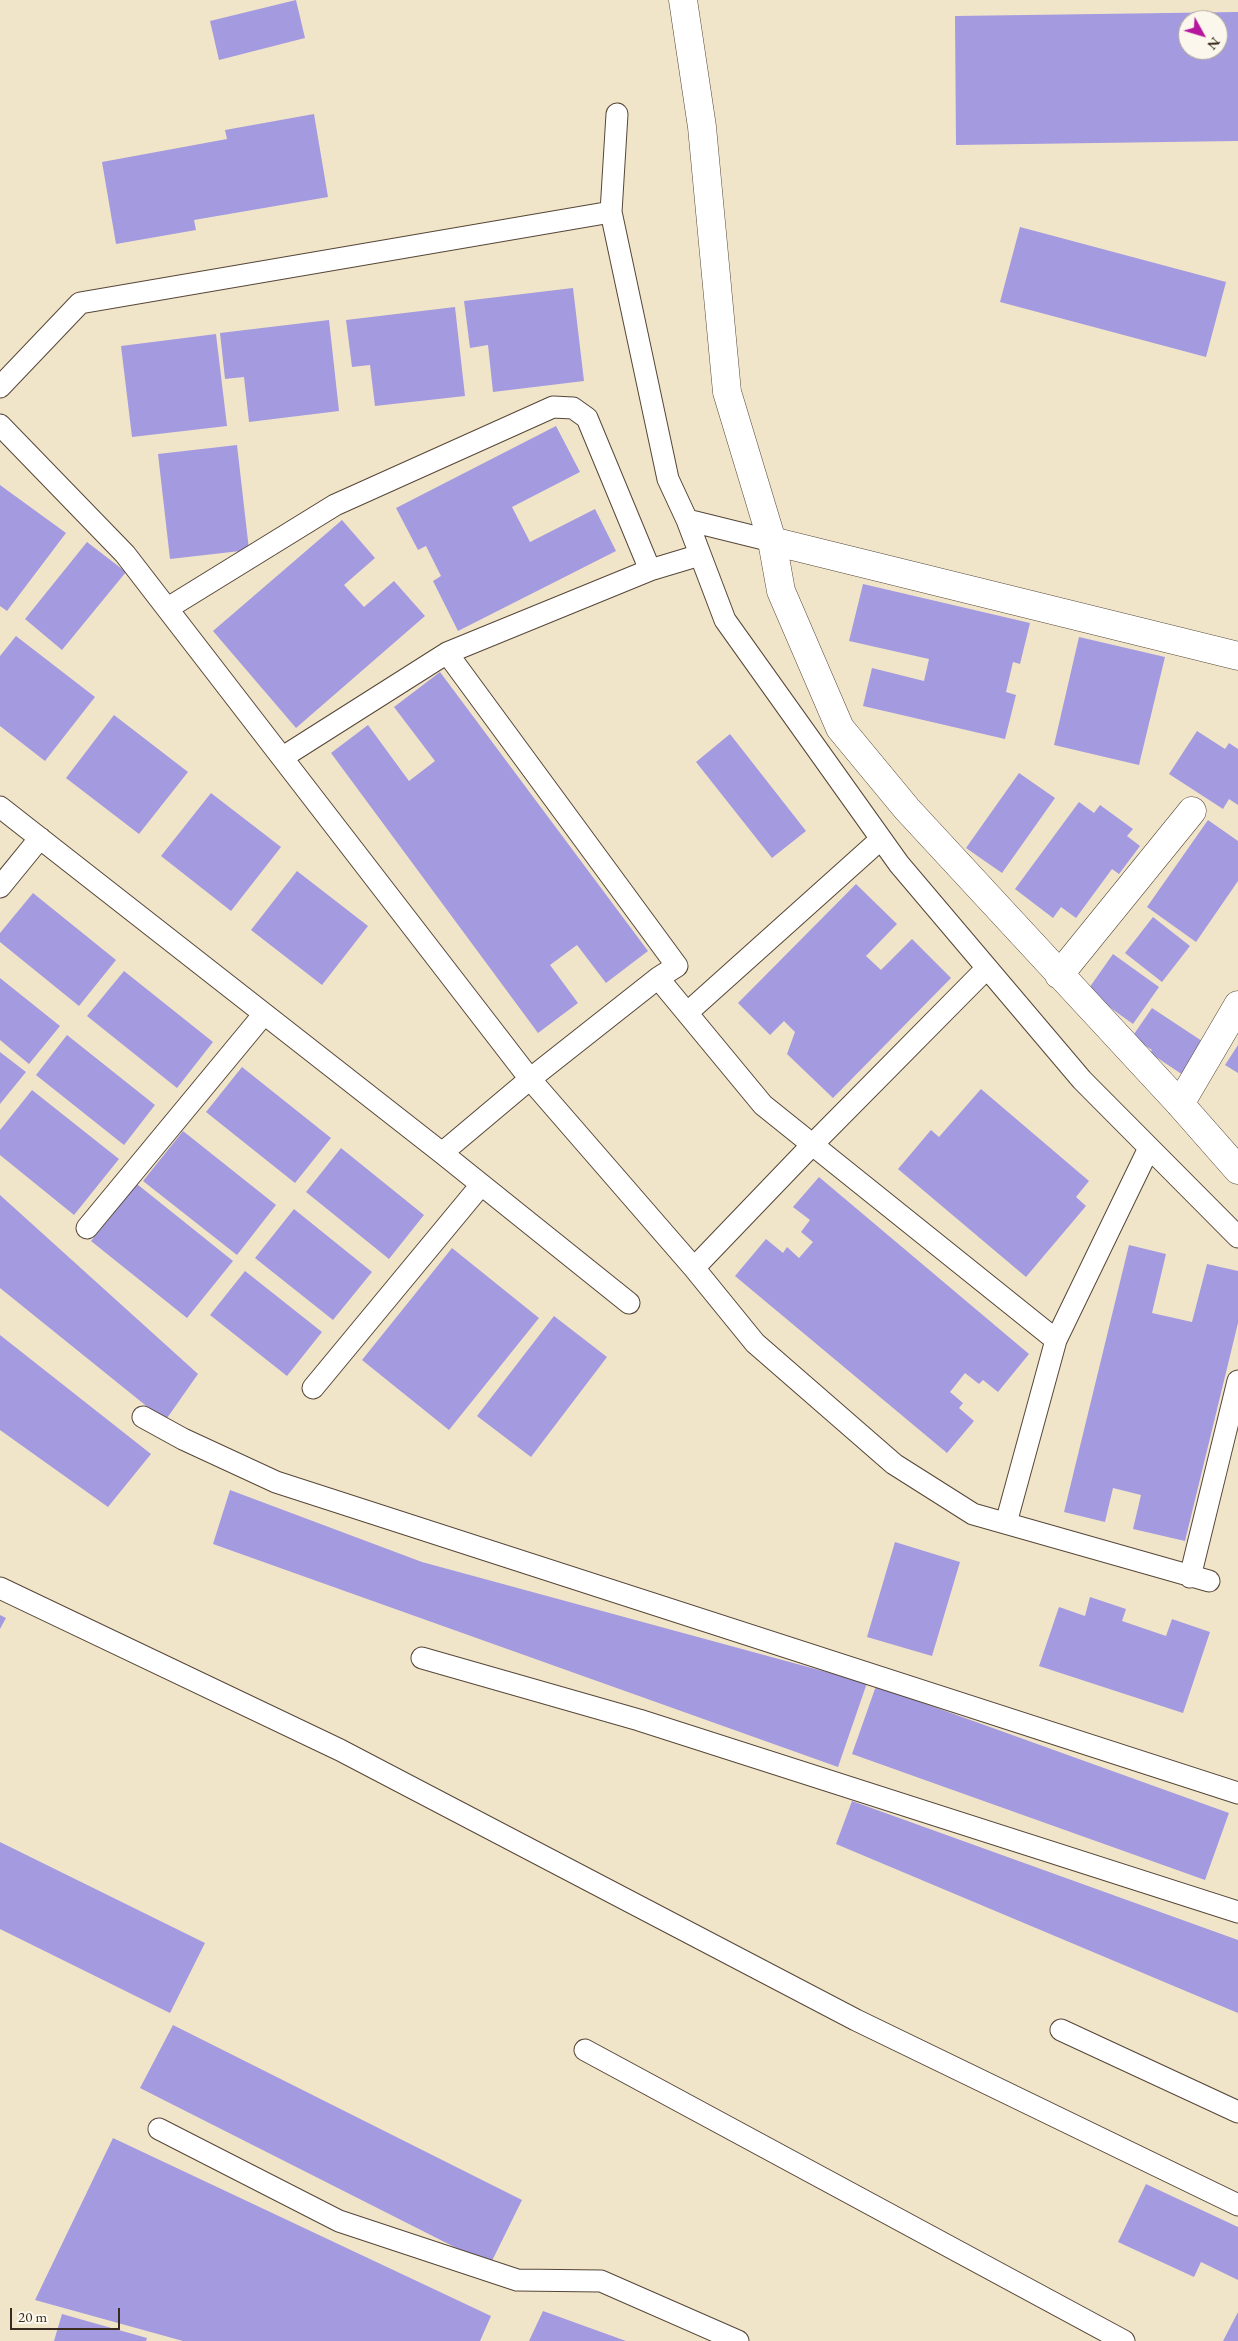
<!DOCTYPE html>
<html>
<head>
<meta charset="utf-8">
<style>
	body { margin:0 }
	#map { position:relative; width:1238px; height:2341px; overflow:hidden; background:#f1e5c9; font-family:"EB Garamond",serif }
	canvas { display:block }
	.north { position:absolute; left:1178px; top:10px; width:50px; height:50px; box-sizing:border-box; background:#fbf7ec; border:1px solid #aea59a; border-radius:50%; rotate:129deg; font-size:14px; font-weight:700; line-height:20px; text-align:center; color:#3b2a1e }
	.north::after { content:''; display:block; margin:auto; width:18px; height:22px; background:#b5179e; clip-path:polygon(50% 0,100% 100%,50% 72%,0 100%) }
	.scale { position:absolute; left:10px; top:2308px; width:110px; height:22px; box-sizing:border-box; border:2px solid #3b2a1e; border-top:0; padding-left:6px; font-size:15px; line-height:18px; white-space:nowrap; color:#3b2a1e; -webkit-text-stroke:4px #fbf7ec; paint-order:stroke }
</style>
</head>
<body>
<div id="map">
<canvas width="1238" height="2341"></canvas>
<div class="north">N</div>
<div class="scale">20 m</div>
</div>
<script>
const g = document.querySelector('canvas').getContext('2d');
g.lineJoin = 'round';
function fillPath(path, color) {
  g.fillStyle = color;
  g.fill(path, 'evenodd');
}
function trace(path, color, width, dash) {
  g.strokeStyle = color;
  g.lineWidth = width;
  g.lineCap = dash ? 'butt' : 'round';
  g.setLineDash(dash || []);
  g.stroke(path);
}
fillPath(new Path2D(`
	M296 0 305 38 219 60 210 21Z
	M1238 12V141L956 145 955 16ZM1188 20H1218V50H1188Z
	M314 114 328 197 194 220 196 230 116 244 102 162 227 139 225 130Z
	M1020 227 1226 282 1206 357 1000 302Z
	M573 288 584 381 493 392 488 345 470 348 464 301Z
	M455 307 465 396 375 406 370 365 352 367 346 320Z
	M329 320 339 411 249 422 244 377 225 379 220 333Z
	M216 334 227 426 132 437 121 346Z
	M556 426 580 472 512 507 530 542 595 509 616 551 458 631 433 581 441 576 426 546 418 550 396 508Z
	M237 445 249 550 170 559 158 454Z
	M0 485 66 533 7 611 0 606Z
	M342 520 375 558 344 585 364 607 394 581 425 616 296 728 213 631Z
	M87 542 126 572 62 650 25 619Z
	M863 584 1030 623 1020 664 1013 662 1006 692 1016 695 1005 739 863 706 872 668 924 681 929 659 849 641Z
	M16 636 95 697 45 761 0 726V656Z
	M1079 637 1165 657 1139 765 1054 745Z
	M440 672 648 951 606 983 577 945 550 965 578 1003 538 1033 331 753 368 725 409 781 435 761 394 707Z
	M114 715 188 772 139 834 66 778Z
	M1197 731 1225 749 1229 743 1238 749V805L1229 799 1223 809 1169 774Z
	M730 734 806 831 772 858 696 762Z
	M1019 773 1055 798 1002 873 966 848Z
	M211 793 281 847 231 911 161 856Z
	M1079 802 1094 813 1100 805 1133 829 1127 836 1140 846 1119 874 1112 869 1076 918 1061 907 1053 918 1015 889Z
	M1208 820 1238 841V881L1196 942 1147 907Z
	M297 871 368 926 322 985 251 930Z
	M856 884 897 924 866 956 881 970 912 939 951 978 833 1098 787 1054 795 1032 784 1021 770 1035 738 1003Z
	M33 893 116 960 79 1006 0 942V933Z
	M1153 917 1190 946 1162 982 1125 953Z
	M1113 954 1159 987 1133 1024 1087 991Z
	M124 971 213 1042 177 1088 87 1016Z
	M0 978 60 1026 29 1064 0 1040Z
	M1152 1008 1205 1043 1183 1075 1150 1053 1152 1050 1132 1037Z
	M67 1035 155 1105 124 1145 36 1075Z
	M1238 1045V1073L1225 1065Z
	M0 1052 26 1072 0 1104Z
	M242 1067 331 1138 295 1183 206 1112Z
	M981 1089 1089 1181 1076 1197 1086 1206 1026 1277 898 1169 931 1130 939 1137Z
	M32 1090 119 1159 74 1215 0 1155V1130Z
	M183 1131 276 1205 237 1255 143 1181Z
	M341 1148 424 1215 389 1259 306 1192Z
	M819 1177 1029 1354 998 1392 983 1380 979 1384 965 1373 950 1392 963 1403 959 1408 974 1421 947 1453 735 1276 766 1239 783 1253 787 1247 799 1258 813 1242 801 1232 810 1220 793 1207Z
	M137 1184 233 1261 187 1318 91 1241Z
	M0 1195 198 1374 165 1421 0 1288Z
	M294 1209 372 1272 333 1320 255 1258Z
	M1129 1245 1166 1254 1152 1313 1192 1322 1207 1264 1238 1271V1323L1185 1541 1133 1529 1141 1495 1113 1488 1105 1522 1064 1512Z
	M452 1248 539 1318 449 1430 362 1360Z
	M245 1271 322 1332 287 1376 210 1315Z
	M554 1316 607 1357 531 1457 477 1416Z
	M0 1335 151 1454 108 1507 0 1430Z
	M230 1490 422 1562 867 1683 838 1767 213 1544Z
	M895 1542 960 1562 932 1656 867 1637Z
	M1090 1597 1126 1609 1122 1621 1166 1636 1172 1619 1210 1632 1183 1713 1039 1666 1059 1607 1085 1616Z
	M0 1615 6 1618 0 1629Z
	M876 1686 1229 1813 1205 1880 852 1754Z
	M852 1801 1238 1940V2013L836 1844Z
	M0 1842 205 1943 170 2013 0 1929Z
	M173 2025 522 2200 490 2265 140 2088Z
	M113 2138 491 2316 480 2341H183L35 2300Z
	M1146 2184 1238 2227V2280L1201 2262 1194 2277 1118 2242Z
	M543 2311 626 2341H529Z
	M1238 2312V2341H1223Z
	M62 2314 147 2338 146 2341H54Z`), '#a49ae0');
const lane = new Path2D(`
	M617 114 611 212 668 479 687 520 725 620 899 864 1082 1080 1238 1237
	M0 387 80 303 611 212
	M0 425 125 554 530 1079 694 1268 755 1343 894 1464 973 1514 1209 1581
	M687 520 772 541
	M650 570 447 653 677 966 658 978
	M168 608 335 505 553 407 573 408 587 418 650 570 700 555
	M283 757 447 653
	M0 807 442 1153 629 1303
	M0 887 40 838
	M687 1013 881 839
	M442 1153 530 1079 658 978 763 1105 1056 1340
	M87 1228 264 1014
	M694 1268 812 1145 987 968
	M313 1388 481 1185
	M143 1417 183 1439 276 1482 1238 1793
	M1006 1523 1056 1340 1149 1148
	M1190 1577 1238 1381
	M0 1588 340 1750 856 2020 1238 2205
	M422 1658 639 1720 1238 1912
	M1061 2030 1238 2112
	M585 2050 1124 2341
	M159 2129 339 2221 517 2280 601 2281 738 2341`);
const street = new Path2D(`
	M683 0 702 127 727 392 772 541 781 591 840 728 907 809 1180 1104 1238 1170
	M772 541 1238 656
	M1059 975 1192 811
	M1180 1104 1238 1005`);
trace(lane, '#564638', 23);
trace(street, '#564638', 29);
trace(lane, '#fff', 21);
trace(street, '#fff', 28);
</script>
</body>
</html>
